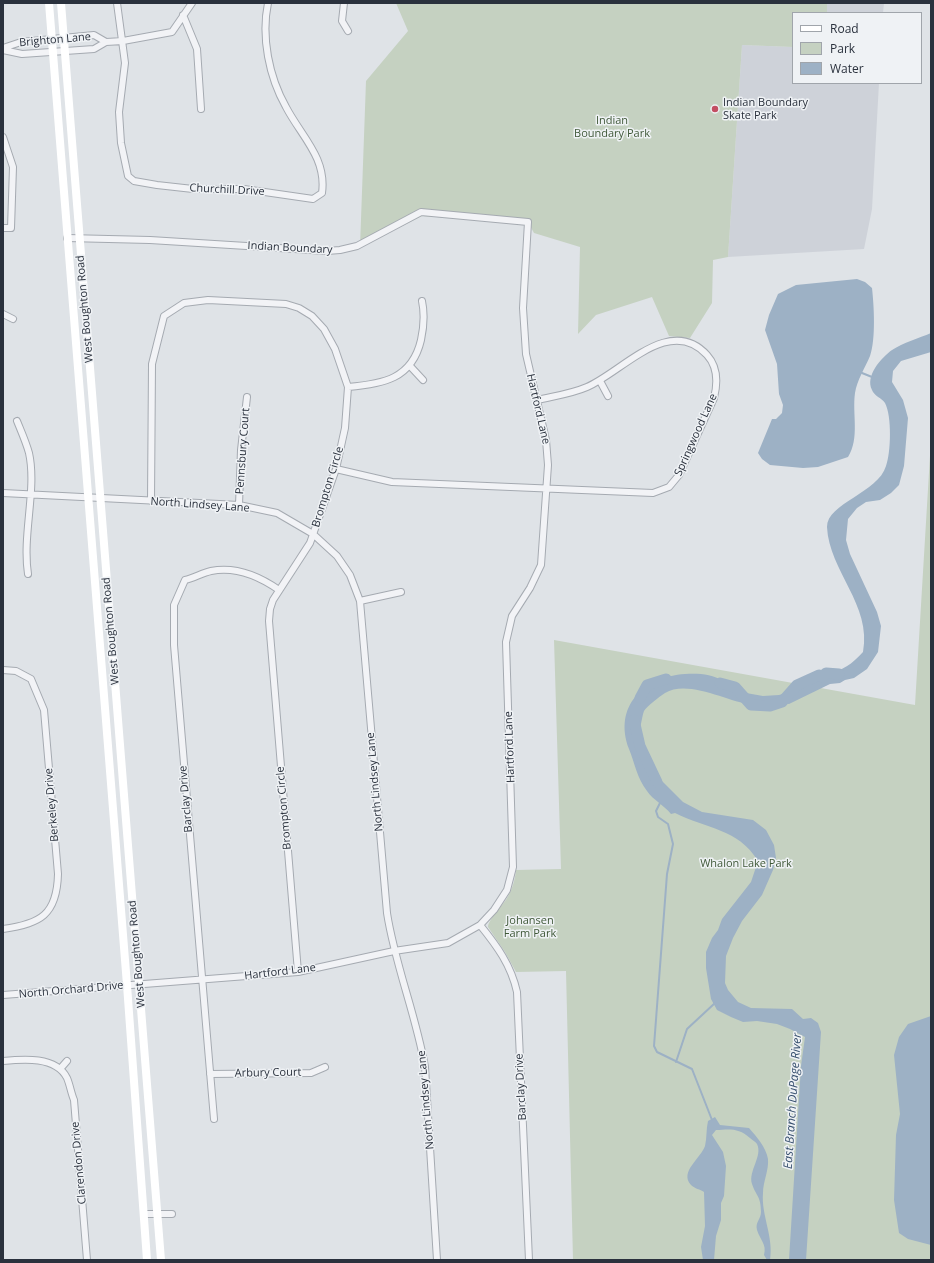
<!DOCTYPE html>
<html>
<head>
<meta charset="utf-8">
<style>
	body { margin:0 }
	#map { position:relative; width:934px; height:1263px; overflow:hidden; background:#dfe3e7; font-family:"Open Sans",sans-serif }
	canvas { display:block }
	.frame { position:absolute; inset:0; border:4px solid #2a313d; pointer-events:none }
	.legend { position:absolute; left:792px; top:12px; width:130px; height:72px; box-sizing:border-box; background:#eff2f5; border:1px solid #a0a5ab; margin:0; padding:5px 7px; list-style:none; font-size:12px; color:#2a313d }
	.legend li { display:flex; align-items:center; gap:8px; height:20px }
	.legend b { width:20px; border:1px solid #a0a5ab }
</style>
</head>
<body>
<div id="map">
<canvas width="934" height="1263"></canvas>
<div class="frame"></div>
<ul class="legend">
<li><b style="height:5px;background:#fff"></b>Road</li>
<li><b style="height:11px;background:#c5d1c1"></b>Park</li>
<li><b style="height:11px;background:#9db1c5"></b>Water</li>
</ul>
</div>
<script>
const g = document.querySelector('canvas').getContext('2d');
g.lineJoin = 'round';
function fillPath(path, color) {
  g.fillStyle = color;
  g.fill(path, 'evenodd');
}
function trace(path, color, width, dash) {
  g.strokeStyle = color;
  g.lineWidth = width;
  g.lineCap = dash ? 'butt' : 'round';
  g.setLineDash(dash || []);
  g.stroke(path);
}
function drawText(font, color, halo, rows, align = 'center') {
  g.font = font + ' "Open Sans",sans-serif';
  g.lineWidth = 3;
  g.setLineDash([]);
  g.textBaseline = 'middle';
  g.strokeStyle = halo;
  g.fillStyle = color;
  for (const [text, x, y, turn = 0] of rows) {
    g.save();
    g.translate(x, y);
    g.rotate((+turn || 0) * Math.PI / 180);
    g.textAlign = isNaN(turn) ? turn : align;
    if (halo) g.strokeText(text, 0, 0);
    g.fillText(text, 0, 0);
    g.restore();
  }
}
fillPath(new Path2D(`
	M827 3H884L883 13H827Z
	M742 45 793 47V83H879L872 209 864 249 728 257Z`), '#ced2d9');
fillPath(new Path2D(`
	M396 3H827V13H793V47L742 45 728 257 713 260 712 303 690 338 669 336 652 297 596 315 578 334 580 247 534 233 528 222 480 220 422 216 360 247 366 81 408 31Z
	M931 439V1260H573L566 971 516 972 505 952 488 927C488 920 503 905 507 898 512 890 515 880 516 870L561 869 554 640 915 705Z`), '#c5d1c1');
fillPath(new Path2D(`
	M857 279 865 282 872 288C874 306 876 339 870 356 865 368 857 380 855 393 852 414 860 438 848 457L818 467 803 468 770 465 762 459 758 453 772 419H776L782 413 783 405 779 394 777 364 765 330 769 315 778 294 796 285Z
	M931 333V352L901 361 893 371 892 382 903 400 908 418 904 466 899 485 891 493 880 500 866 502 857 508 848 519 846 540 850 554 877 612 881 626 878 652 867 669 854 678 845 680 840 683 830 684 789 704C779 701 766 706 753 705 728 702 688 679 665 693 659 697 647 706 644 711 641 719 642 728 636 734L652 771 683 802 702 812 753 820 766 830 774 845 776 858 773 870 762 895 742 921 733 938 726 956 725 983 728 990 738 1002 751 1008 792 1009 803 1019 811 1018 818 1023 821 1032 806 1260H789L801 1066 805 1037 790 1029 777 1024 757 1021 743 1022 731 1017 717 1010 711 999 706 968V952L712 938 718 930 722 919 751 882 758 861C738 828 706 829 675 813L671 814C664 805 653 800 647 791 637 778 635 764 629 749 613 706 644 677 685 674 698 673 712 674 723 681 727 683 730 683 733 687H735L746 693 763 696 779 695 786 693 797 685 819 675 822 677 826 673C843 671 852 664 863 652 872 605 829 571 827 527 827 503 878 493 886 466 891 453 892 416 885 403 882 398 874 396 872 390 865 376 881 358 892 350 903 343 919 338 931 333Z
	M931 1016V1245L908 1239 899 1233 894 1200 896 1135 900 1114 894 1055 899 1037 908 1024Z
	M715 1117 720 1125 749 1128C756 1136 766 1147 768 1159 769 1170 763 1182 763 1193 761 1215 774 1237 770 1260H767L764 1255C767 1244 760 1240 757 1230 755 1222 761 1219 761 1212 761 1196 756 1196 752 1184 748 1171 763 1156 757 1144 756 1142 752 1140 750 1138 739 1128 731 1129 716 1130L712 1135 723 1152 726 1166 724 1196 721 1203V1220L716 1236 714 1260H703L701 1247 705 1226 704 1192C700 1189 695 1189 691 1185 679 1172 701 1158 705 1146 707 1138 706 1129 708 1121Z`), '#9db1c5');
trace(new Path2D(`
	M862 373 872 377
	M660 803 656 811 658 817 668 824 673 844 667 874 654 1046 657 1052 692 1069 712 1120
	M676 1062 687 1029 715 1003`), '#9db1c5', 2);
trace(new Path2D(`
	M720 683 735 687 751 705 770 706 782 702 797 685 819 675 822 677 826 673 839 674
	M640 698 647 685 666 679
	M634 720 640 746 657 782`), '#9db1c5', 11);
const minor = new Path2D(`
	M117 3 125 63 119 112 121 143 128 176 134 181 157 185 193 189H244L313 199 322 193C327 158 301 136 286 107 269 77 261 37 268 3
	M344 3 342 21 348 31
	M183 15 197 49 201 109
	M3 48 21 42 94 35 106 42
	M3 50 22 54 94 49 106 42 123 41 172 32 192 3
	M3 137 13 167 11 228H3
	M3 314 13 319
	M410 366 423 380
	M600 381 608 396
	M348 387C383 384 412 379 421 340 424 326 425 315 422 301
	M17 421C21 431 26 442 29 453 37 489 22 535 28 574
	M336 469 392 482 653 493 669 487 679 475 714 398C718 382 718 367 707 355 670 314 622 372 587 387 571 394 554 396 537 400
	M3 493 239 505 277 513 313 534 337 556 350 575 360 601 387 913C395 965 416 1015 425 1067L437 1260
	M151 501 152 364 164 316 184 303 208 300 286 304 299 308 312 316 324 329 335 349 348 387 345 428 336 469 310 543 273 600 270 609 269 621 298 972
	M239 505 241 450 247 397
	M360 601 401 592
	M3 670 16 671 31 679 44 710 58 874C57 915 40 924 3 929
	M480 925C497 946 511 965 517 992L529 1260
	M3 995 298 972 394 951 448 943 480 925 494 910 507 890 513 867 506 642 512 616 530 588 541 565 548 465 546 440 526 354 523 308 528 222 421 212 357 246 340 250 327 251 150 240 67 238
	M3 1061C23 1059 56 1056 67 1078 70 1085 71 1093 74 1100L87 1260
	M60 1069 67 1061
	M210 1074 311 1073 325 1067
	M214 1119 174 645V605L185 580C194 578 202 573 211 571 236 566 259 576 279 590
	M144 1214H172`);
trace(minor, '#a5aab1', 8);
trace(minor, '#f2f3f6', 6);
trace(new Path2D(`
	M49 3 127 985 147 1260
	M61 3 161 1260`), '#fff', 8);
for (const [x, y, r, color] of [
	[715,109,4,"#c34e62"]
]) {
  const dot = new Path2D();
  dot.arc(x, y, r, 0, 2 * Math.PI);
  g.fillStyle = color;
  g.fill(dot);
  trace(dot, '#eff2f5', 1.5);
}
drawText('11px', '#2a313d', '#eff2f5', [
	["Brighton Lane",55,40,-5],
	["Churchill Drive",227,190,3],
	["Indian Boundary",290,248,3],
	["West Boughton Road",85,309,-95],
	["Hartford Lane",538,409,77],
	["Springwood Lane",696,435,-66],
	["Pennsbury Court",243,451,-86],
	["Brompton Circle",328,487,-73],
	["North Lindsey Lane",200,505,4],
	["West Boughton Road",111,631,-95],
	["Hartford Lane",510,747,-92],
	["North Lindsey Lane",375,782,-95],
	["Barclay Drive",186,799,-95],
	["Berkeley Drive",52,805,-95],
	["Brompton Circle",284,808,-95],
	["West Boughton Road",137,954,-95],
	["Hartford Lane",280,972,-7],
	["North Orchard Drive",71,990,-5],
	["Arbury Court",268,1073,-1],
	["Barclay Drive",521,1087,-93],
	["North Lindsey Lane",426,1100,-95],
	["Clarendon Drive",79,1163,-95]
]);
drawText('11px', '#2a313d', '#eff2f5', [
	["Indian Boundary",723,103],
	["Skate Park",723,116]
], 'left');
drawText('11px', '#3f5838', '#eff2f5', [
	["Indian",612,121],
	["Boundary Park",612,134],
	["Whalon Lake Park",746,864],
	["Johansen",530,921],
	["Farm Park",530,934]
]);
drawText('italic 12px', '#37506e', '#eff2f5', [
	["East Branch DuPage River",793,1101,-86]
]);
</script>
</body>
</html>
